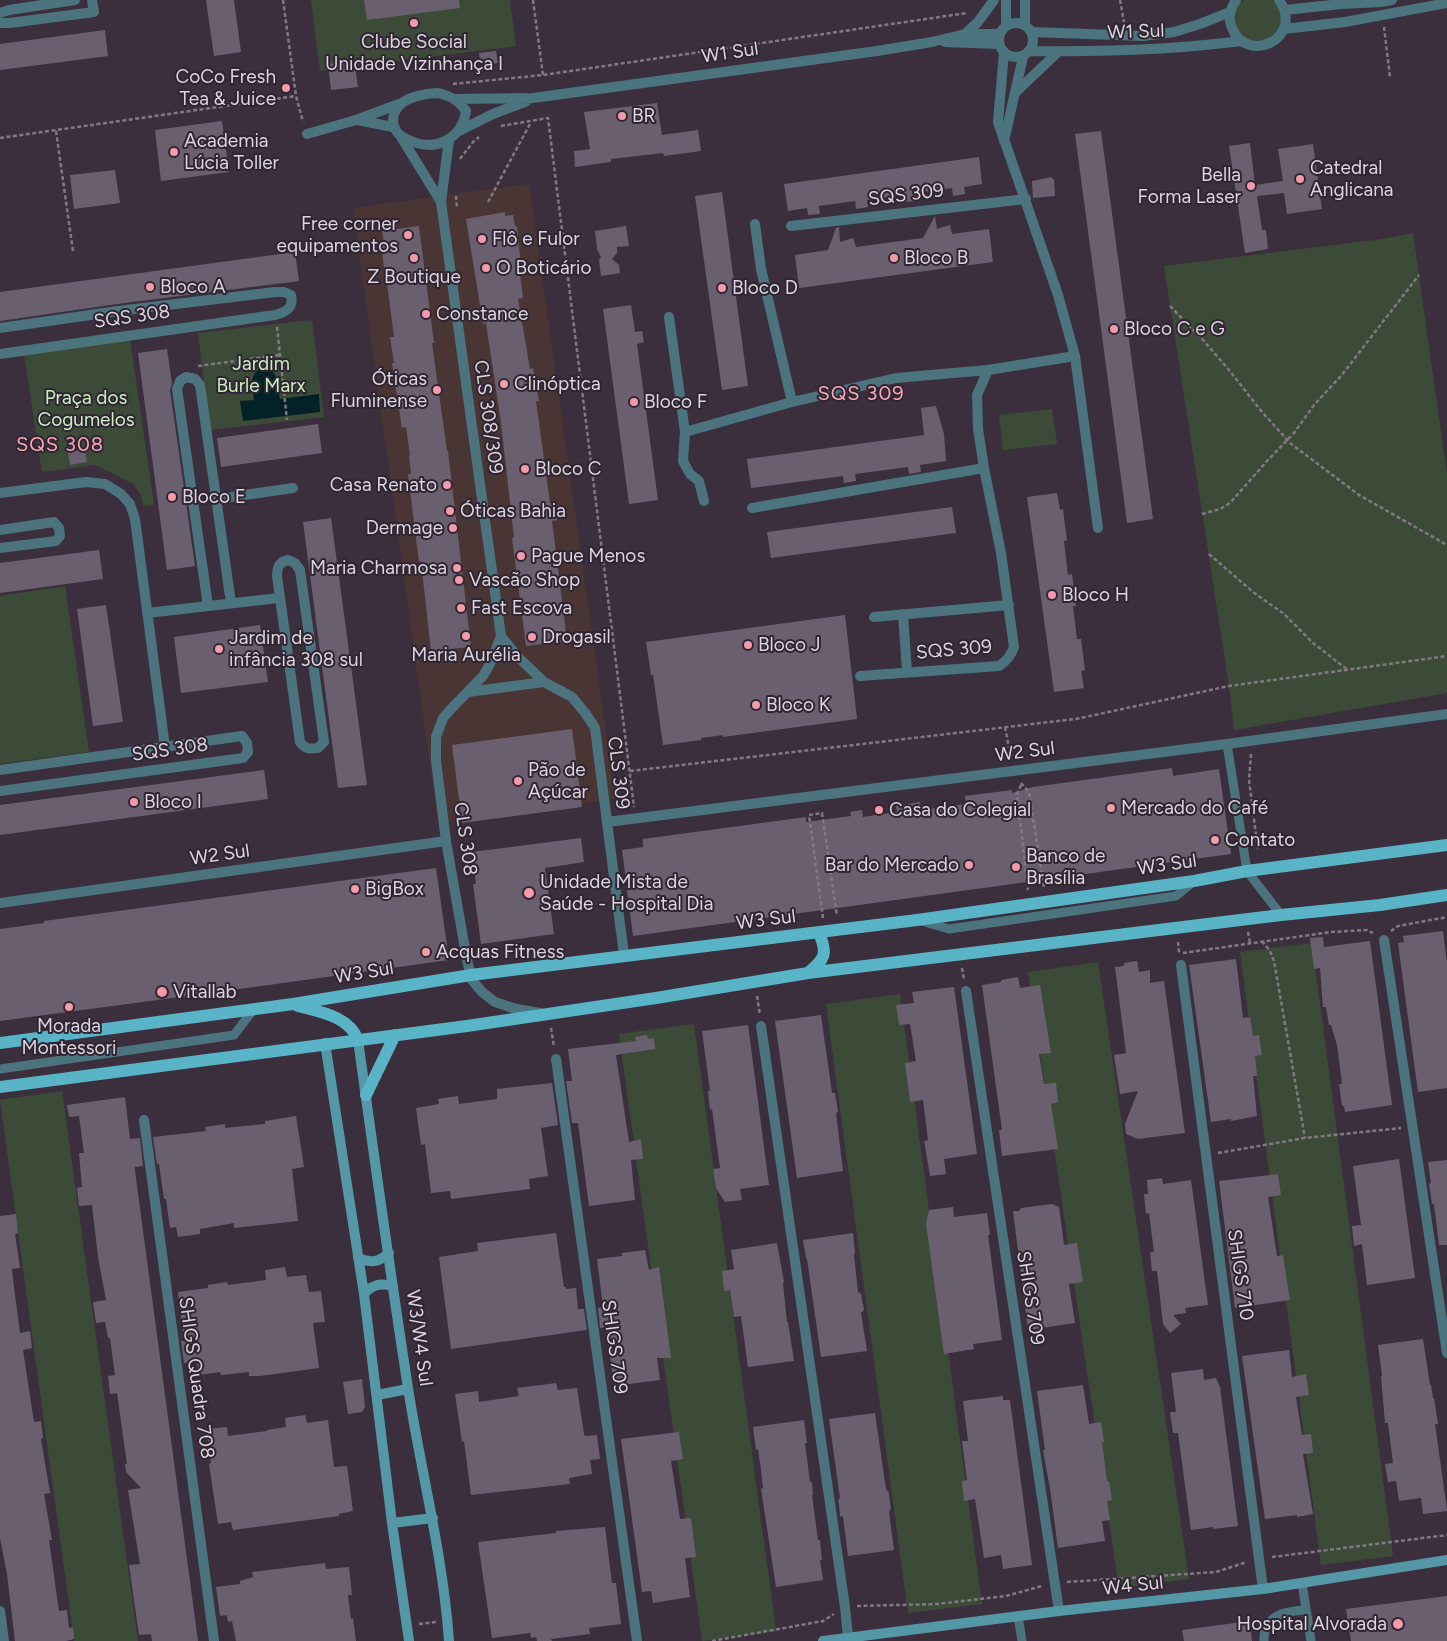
<!DOCTYPE html>
<html>
<head>
<meta charset="utf-8">
<style>
	body { margin:0 }
	canvas { display:block; background:#3b2f3d }
</style>
</head>
<body>
<canvas width="1447" height="1641"></canvas>
<script>
const g = document.querySelector('canvas').getContext('2d');
g.lineJoin = 'round';
function fillPath(path, color) {
  g.fillStyle = color;
  g.fill(path, 'evenodd');
}
function trace(path, color, width, dash) {
  g.strokeStyle = color;
  g.lineWidth = width;
  g.lineCap = dash ? 'butt' : 'round';
  g.setLineDash(dash || []);
  g.stroke(path);
}
function drawText(font, color, halo, rows, align = 'center') {
  g.font = font + ' Figtree,sans-serif';
  g.lineWidth = 4;
  g.setLineDash([]);
  g.textBaseline = 'middle';
  g.strokeStyle = halo;
  g.fillStyle = color;
  for (const [text, x, y, turn = 0] of rows) {
    g.save();
    g.translate(x, y);
    g.rotate((+turn || 0) * Math.PI / 180);
    g.textAlign = isNaN(turn) ? turn : align;
    if (halo) g.strokeText(text, 0, 0);
    g.fillText(text, 0, 0);
    g.restore();
  }
}
fillPath(new Path2D(`
	M529 184 615 799 438 823 353 208Z`), '#4a3535');
fillPath(new Path2D(`
	M311 0H510L516 46 320 71Z
	M1243 0H1273C1279 5 1280 10 1281 17 1284 44 1239 51 1235 21 1234 13 1237 6 1243 0Z
	M1413 233 1447 474V693L1234 730 1229 686 1164 266 1383 239Z
	M312 320 324 417 210 430 198 333Z
	M130 340 154 505 143 506 141 495 132 483 95 465 42 472 24 354Z
	M1052 409 1057 444 1003 450 999 415Z
	M65 586 89 752 0 764V596Z
	M1312 943 1393 1556 1321 1565 1240 952Z
	M1098 962 1189 1579 1119 1588 1028 972Z
	M900 994 982 1604 908 1613 826 1004Z
	M694 1024 776 1631 702 1641 619 1034Z
	M62 1091 138 1641H74L0 1100Z`), '#3c4b38');
fillPath(new Path2D(`
	M261 368C279 368 278 385 280 399L319 394 320 412 243 421 240 401 254 400C252 387 248 376 261 368Z`), '#032228');
fillPath(new Path2D(`
	M206 0H234L241 52 214 56Z
	M364 0H459L460 8 367 20Z
	M105 30 108 56 0 70V44Z
	M496 51 498 63 481 66 479 53Z
	M354 61 358 87 331 90 328 64Z
	M657 103 662 135 698 130 701 151 664 156 663 153 611 159V162L575 167 574 151 590 149 584 112Z
	M222 121 229 172 161 181 155 130Z
	M1101 131 1153 519 1127 523 1075 134Z
	M1250 143 1255 185 1283 181 1278 149 1313 144 1322 209 1287 214 1284 193 1257 196 1262 230H1266L1268 249 1245 253 1229 146Z
	M979 157 982 184 964 187 965 194 953 196 952 188 915 193 917 201 904 202 903 195 867 200 868 207 856 209 855 201 819 206 820 214 808 215 807 208 788 211 784 184Z
	M115 170 120 203 74 209 70 175Z
	M1052 177V179H1054L1055 196 1033 198 1032 181Z
	M722 192 748 386 722 390 695 196Z
	M505 212V216L513 215 515 226H517L520 258H518L523 298 518 299 530 369 533 368 539 401H536L550 503H555L557 520 552 521 567 641 526 646 512 538H514L501 423 486 323 483 324 466 219Z
	M935 216 937 229 950 225 952 234 989 229 993 262 799 288 795 255 828 250 836 228 839 227 840 242 853 238 856 247 923 238Z
	M419 226 434 343H432L447 451H448L471 647 431 651 421 561 419 562 408 474H411L409 455H410L406 427 402 428 392 363H394L390 337H394L387 283 386 284 381 243 384 242 382 231Z
	M626 226 629 246 617 247V253L612 259 619 265 620 273 601 276 599 260 601 257 597 249 595 231Z
	M295 252 299 281 117 304 0 321V292Z
	M631 305 635 332 642 331 644 342 637 344 658 500 629 504 603 309Z
	M167 349 172 384 170 390 195 566 167 570 138 353Z
	M936 406 944 434 946 461 920 465 921 472 909 474 908 467 855 474 856 481 844 483 843 476 751 488 747 459 924 435 921 408Z
	M318 424 322 453 221 467 217 438Z
	M85 449 87 462 70 465 68 452Z
	M1057 493 1060 510 1063 509 1067 541H1064L1068 575 1072 574 1076 606H1073L1077 639H1081L1085 670 1081 671 1084 688 1054 692 1027 497Z
	M952 507 956 533 771 558 767 532Z
	M331 518 367 785 338 788 303 522Z
	M99 550 103 579 0 593V563Z
	M106 605 123 722 93 726 77 609Z
	M845 615 857 719 723 737V735L701 738V740L663 745 653 675H651L646 642Z
	M260 625 268 682 181 693 174 637Z
	M572 729 582 807 462 823 452 745Z
	M1172 768 1173 776 1219 769 1231 854 633 936 622 850 643 847V839L806 817V822L851 816 850 812 862 810 863 817 897 812 896 806 920 802 921 810 966 804 965 796 1012 790V793L1033 787Z
	M264 770 268 799 0 835V805Z
	M581 838 584 862 545 868 554 934 481 944 473 884H476L472 852Z
	M436 868 449 960 218 992V994L196 996 195 995 0 1021V929L44 923V921Z
	M1443 931 1447 963V1088L1418 1092 1398 943 1404 942 1403 936Z
	M1323 937 1324 947 1370 941 1392 1105 1345 1112 1344 1106H1342L1339 1084H1342L1337 1045 1331 1025H1329L1326 1007H1323L1320 968 1314 969 1310 938Z
	M1236 959 1243 1018 1250 1017 1253 1036 1259 1035 1262 1055 1255 1056 1257 1076H1253L1257 1116 1231 1121V1119L1211 1122 1189 965Z
	M1137 961 1139 972 1150 970V983L1164 981 1185 1133 1138 1139 1126 1134 1125 1124 1138 1091 1120 1094 1114 1055 1126 1053 1115 967 1124 966V963Z
	M1018 977 1020 988 1040 985 1051 1053 1039 1054 1044 1084 1056 1083 1058 1102 1051 1104 1058 1149 1002 1156 999 1130H1002L982 985 1001 982V980Z
	M954 987 977 1154 944 1159 946 1174 930 1176 924 1141 928 1140 923 1100 910 1102 905 1063 916 1061 910 1024 899 1025 896 1005 914 1003 912 992Z
	M821 1015 832 1093H835L838 1112 836 1113 843 1171 797 1178 775 1021Z
	M748 1025 769 1185 740 1189 742 1200 725 1202 716 1188 713 1169 720 1168 712 1109 710 1110 708 1091H710L702 1031Z
	M647 1035 648 1039 654 1038 655 1049 616 1055 629 1142 641 1139 643 1159 631 1160 635 1200 589 1206 578 1123H572L566 1081H572L568 1049 636 1041 635 1037Z
	M552 1083 558 1125 541 1128 548 1176 529 1179 530 1189 451 1199 450 1191 431 1193 425 1144 421 1145 416 1108 439 1104 438 1099 458 1096 459 1104 497 1099V1089Z
	M125 1097 130 1139 140 1138 143 1166 135 1167V1171L198 1641H152L151 1634 139 1635 129 1565 140 1564 128 1490 141 1488 126 1472 125 1464H127L117 1393 110 1394 108 1376 115 1375 110 1338H108L105 1322 96 1323 93 1302 106 1300 98 1257 92 1205 79 1206 77 1188 82 1187 79 1153H84L79 1116 69 1117 67 1105Z
	M296 1116 304 1167 292 1169 298 1221 234 1228V1223L200 1229V1234L178 1237 176 1227 170 1228 166 1199H164L159 1164H157L153 1137 206 1131 205 1127 225 1124V1128L265 1124V1121Z
	M1399 1159 1415 1278 1367 1285 1362 1244 1354 1246 1352 1226 1361 1225 1353 1166Z
	M1447 1160V1245H1439L1434 1204H1432L1429 1184 1431 1183 1428 1162Z
	M1278 1174 1281 1195 1268 1197 1277 1256 1283 1255 1290 1300 1235 1308 1219 1181Z
	M1162 1178 1163 1184 1191 1180 1208 1305 1185 1308 1186 1313 1173 1315 1181 1324 1170 1333 1163 1324 1157 1271H1152L1150 1252H1154L1149 1213 1146 1214 1144 1194H1148L1147 1180Z
	M1052 1204 1059 1207 1064 1245 1077 1243 1083 1282 1069 1284 1075 1323 1028 1330 1013 1211H1019L1021 1208Z
	M953 1207 954 1217 987 1213 990 1235H988L1002 1340 973 1344 974 1349 944 1354 926 1224 929 1210Z
	M16 1214 18 1233 15 1234 20 1268 12 1269 14 1287 20 1333 30 1331 32 1348 23 1350 34 1422 41 1421 43 1438 41 1439 50 1493 44 1494 52 1540H49L59 1611 67 1610 69 1628 73 1627 74 1639 66 1641H15L7 1574 0 1538V1216Z
	M556 1233 564 1287H566V1289L576 1288 578 1309H584L587 1330 451 1349 439 1257 478 1251 477 1243Z
	M853 1233 855 1252 854 1255 858 1292 861 1294 864 1310 861 1313 867 1351 821 1357 807 1259 806 1258 803 1240Z
	M777 1243 784 1282 783 1283 787 1322H788L794 1361 748 1367 741 1316 734 1317 730 1290 724 1291 722 1271 734 1269 731 1250Z
	M645 1250 649 1270 659 1267 671 1358H657L660 1380 614 1386 606 1327 600 1328 598 1308 603 1307 597 1259 622 1256V1253Z
	M285 1267 287 1277 306 1275 309 1292 321 1291 325 1322 313 1323 319 1368 260 1376H249V1372L221 1375 220 1372 199 1375 197 1362 184 1363 181 1341H184L178 1292 208 1288V1285L227 1282 228 1285 266 1280 265 1270Z
	M1423 1339 1430 1385H1431L1433 1398H1434L1438 1424H1435L1447 1510V1511L1423 1514 1421 1498 1399 1501 1396 1481 1388 1482 1385 1464 1393 1463 1388 1423H1385L1381 1377 1382 1375 1378 1345Z
	M1289 1350 1292 1377 1306 1374 1309 1395 1296 1397 1302 1435 1311 1434 1313 1453 1303 1454 1313 1514 1297 1517V1515L1265 1519 1242 1356Z
	M1203 1369 1204 1380 1216 1378 1220 1387 1238 1526 1213 1529V1527L1191 1530 1178 1433H1173L1170 1412H1176L1171 1373Z
	M362 1379 365 1407 362 1412 348 1414 343 1382Z
	M556 1383 558 1390 577 1388 584 1434 585 1436 597 1435 600 1459 590 1460 592 1474 569 1478 570 1484 471 1495 464 1441 462 1442 455 1394 478 1391 479 1402 519 1396 517 1388Z
	M1083 1385 1089 1424 1101 1422 1104 1442H1102L1107 1481H1109L1112 1500 1107 1501 1110 1520 1102 1521 1105 1541 1058 1548 1050 1489 1043 1450H1045L1037 1391Z
	M1003 1396V1400H1010L1032 1565 1003 1569 1001 1555 984 1558 975 1499 964 1501 962 1481 967 1480 962 1441H968L963 1401Z
	M875 1413 886 1489 889 1493 890 1503 891 1508 889 1512 894 1550 848 1556 843 1517 840 1516 839 1504 838 1500 840 1498 829 1419Z
	M305 1415 307 1423 328 1420 334 1467 347 1466 353 1511 339 1514V1516L233 1530 231 1522 218 1524 209 1464 211 1463 206 1429 227 1427 228 1436 267 1431V1430L286 1427 285 1418Z
	M804 1420 807 1443H805L810 1482H812L813 1495H812L818 1540H820L822 1560H820L823 1580 776 1587 761 1489 763 1488 761 1470 758 1449 756 1450 753 1427Z
	M679 1432 683 1459 671 1461 674 1480 680 1519 691 1518 696 1557 685 1558 690 1597 653 1603 651 1591 642 1592 621 1439Z
	M605 1527 612 1583H616L621 1624 589 1628 590 1634 551 1639 552 1641H537L536 1637 531 1638 530 1633 492 1638 478 1542 556 1533V1531Z
	M325 1563 326 1569 349 1567 352 1595H348L351 1619 353 1618 356 1641H236L232 1621 228 1622 227 1615 220 1616 216 1587 240 1584V1581L253 1577 252 1572Z
	M1447 1596V1641H1351L1346 1609Z
	M1250 1621 1252 1641H1184L1182 1630Z`), '#695f6f');
trace(new Path2D(`
	M283 0 296 96 303 122
	M533 0 543 75
	M1120 0 1124 22
	M1384 27 1390 77
	M453 84 543 75 967 13
	M501 126 548 118 634 807
	M56 131 73 251
	M0 138 296 96
	M460 159 473 142 479 137
	M456 196 457 207
	M488 202 531 122
	M1170 306 1203 340 1229 370 1262 412 1290 443 1359 495 1447 545
	M277 327 287 420
	M198 366 280 355
	M1202 514 1220 509 1230 503 1267 461 1294 433 1314 405 1341 376 1419 275
	M1209 554 1253 592 1284 614 1313 643 1348 670
	M1005 727 1009 748 1014 759
	M1251 754 1249 780 1258 851
	M630 771 1076 719 1229 686 1447 656
	M1021 783 1029 792 1044 888
	M1021 785 1017 794 1028 890
	M823 918 809 815 822 813 837 916
	M1391 931 1398 926 1447 917
	M1248 932 1250 943
	M1262 941 1270 951 1274 961 1305 1138
	M1178 942 1179 953
	M1183 953 1331 932 1367 930 1373 933
	M962 968 964 980
	M757 996 760 1015
	M551 1028 554 1047
	M1218 1153 1305 1138 1401 1128
	M1272 1557 1447 1535
	M1067 1582 1216 1572 1247 1562
	M857 1606 938 1604 1006 1596 1042 1586
	M419 1624 436 1622
	M712 1641 823 1621 834 1614`), '#827884', 2.5, [4, 2.5]);
trace(new Path2D(`
	M1227 744 1247 871 1281 915
	M921 921 949 929 1176 896 1194 881
	M0 1069 234 1035 253 1010
	M1302 1583 1311 1641
	M1018 1616 1022 1641
	M1264 1641C1263 1615 1285 1611 1306 1610`), '#4b747e', 9);
trace(new Path2D(`
	M1006 0V26
	M1025 0V24
	M0 13 9 10 75 0
	M0 23H10L94 12 92 0
	M1004 53 998 122 1058 295 1075 356 1098 528
	M357 120 393 127
	M307 134 356 120 399 104
	M1004 141 1023 57
	M755 224 761 269 792 402
	M791 226 1026 199
	M669 317 685 432 683 461 690 474 699 481 704 501
	M0 328 118 311 275 292H284L291 295C294 308 286 312 275 315L0 354
	M685 432 792 402 896 378 988 370 1075 356
	M0 493 86 482 105 484 121 494 130 504 135 519 165 747
	M217 499 293 488
	M752 508 984 468
	M0 530 54 522 59 528 60 536 56 541 0 548
	M288 560 295 563 300 570 324 742 318 748C310 749 306 750 300 742L277 576C277 567 279 562 288 560Z
	M208 606 177 389 180 381 186 377 195 379 200 385 231 603
	M147 613 279 598
	M903 614 907 672
	M874 617 1009 605
	M860 676 999 666C1007 661 1011 656 1014 647L1001 553 984 468 978 429 977 395 988 370
	M0 770 242 736 247 743 248 752 243 758 0 791
	M1384 940 1447 1353
	M1181 965 1263 1589
	M966 991 1059 1611
	M761 1026 845 1607 848 1637
	M556 1059 637 1641
	M144 1120 214 1641
	M0 1611 4 1641`), '#4b747e', 10);
trace(new Path2D(`
	M1236 0C1231 7 1228 17 1231 25 1244 67 1306 39 1279 0
	M1285 10 1341 4 1381 2 1392 0
	M999 40a17 17 0 1 1 34 0a17 17 0 1 1-34 0Z
	M1284 29 1345 22 1447 3
	M1032 32 1143 36 1174 32 1200 24 1230 12
	M965 34 978 22 994 0
	M945 42 999 44
	M1031 51C1101 52 1172 50 1241 41
	M438 93C451 96 458 100 466 111 462 138 437 152 411 141 408 140 404 138 401 136 396 132 393 126 393 120 394 98 421 94 438 93Z
	M1015 93 1059 51
	M454 99 533 98 877 51 932 42 965 34H999
	M459 131 493 114 527 101
	M401 137 441 202
	M449 139 441 202 501 636
	M501 636 490 664 483 676 450 710 443 718 436 737V760L446 841 467 960 472 980 482 992 495 1002 516 1009 540 1013
	M501 636 517 656 544 682 572 697 586 714 595 728 624 955
	M468 692 544 682
	M607 822 1227 744 1447 714
	M0 903 446 841`), '#4b747e', 10);
trace(new Path2D(`
	M358 1040C374 1156 390 1272 408 1388 421 1472 443 1555 449 1641
	M325 1043 364 1294 392 1523 409 1641
	M358 1258C371 1263 378 1263 389 1253
	M364 1294C373 1284 380 1283 393 1286
	M377 1395 408 1389
	M392 1523 433 1518
	M823 1641 1059 1611 1263 1589 1447 1560`), '#5498a8', 10);
trace(new Path2D(`
	M808 973C825 959 828 954 819 933
	M298 1006C320 1012 349 1016 358 1040
	M0 1043 293 1004 471 975 917 920 1194 881 1247 871 1447 845
	M0 1087 467 1026 656 998 808 973 1281 915 1380 905 1447 895
	M366 1095 395 1035`), '#59b4c8', 12);
for (const [x, y, r, color] of [
	[414,23,5,"#f39aab"],
	[286,88,5,"#f39aab"],
	[622,116,5,"#f39aab"],
	[174,152,5,"#f39aab"],
	[1300,179,5,"#f39aab"],
	[1251,186,5,"#f39aab"],
	[408,235,5,"#f39aab"],
	[482,239,5,"#f39aab"],
	[414,258,5,"#f39aab"],
	[894,258,5,"#f39aab"],
	[486,268,5,"#f39aab"],
	[150,287,5,"#f39aab"],
	[722,288,5,"#f39aab"],
	[426,314,5,"#f39aab"],
	[1114,329,5,"#f39aab"],
	[504,384,5,"#f39aab"],
	[437,390,5,"#f39aab"],
	[634,402,5,"#f39aab"],
	[525,469,5,"#f39aab"],
	[447,485,5,"#f39aab"],
	[172,497,5,"#f39aab"],
	[450,511,5,"#f39aab"],
	[453,528,5,"#f39aab"],
	[521,556,5,"#f39aab"],
	[457,568,5,"#f39aab"],
	[459,580,5,"#f39aab"],
	[1052,595,5,"#f39aab"],
	[461,608,5,"#f39aab"],
	[466,636,5,"#f39aab"],
	[532,637,5,"#f39aab"],
	[748,645,5,"#f39aab"],
	[219,649,5,"#f39aab"],
	[756,705,5,"#f39aab"],
	[518,781,5,"#f39aab"],
	[134,802,5,"#f39aab"],
	[1111,808,5,"#f39aab"],
	[879,810,5,"#f39aab"],
	[1215,840,5,"#f39aab"],
	[969,865,5,"#f39aab"],
	[1016,867,5,"#f39aab"],
	[355,889,5,"#f39aab"],
	[529,893,6,"#f39aab"],
	[426,952,5,"#f39aab"],
	[162,992,6,"#f39aab"],
	[69,1007,5,"#f39aab"],
	[1398,1624,6,"#f39aab"]
]) {
  const dot = new Path2D();
  dot.arc(x, y, r, 0, 2 * Math.PI);
  g.fillStyle = color;
  g.fill(dot);
  trace(dot, '#302532', 2);
}
drawText('19px', '#dcd5dd', '#302532', [
	["W1 Sul",1136,32,-2],
	["W1 Sul",730,53,-8],
	["SQS 309",906,195,-7],
	["SQS 308",132,317,-8],
	["CLS 308/309",488,417,82],
	["SQS 309",954,650,-5],
	["SQS 308",170,750,-8],
	["W2 Sul",1025,752,-7],
	["CLS 309",618,773,83],
	["CLS 308",465,839,82],
	["W2 Sul",220,855,-8],
	["W3 Sul",1167,865,-8],
	["W3 Sul",766,920,-7],
	["W3 Sul",364,973,-9],
	["SHIGS 710",1240,1275,82],
	["SHIGS 709",1030,1298,81],
	["W3/W4 Sul",419,1338,82],
	["SHIGS 709",614,1347,82],
	["SHIGS Quadra 708",196,1378,82],
	["W4 Sul",1133,1586,-6]
]);
drawText('19px', '#dcd5dd', '#302532', [
	["Clube Social",414,42,"center"],
	["Unidade Vizinhança I",414,64,"center"],
	["CoCo Fresh",276,77,"right"],
	["Tea & Juice",276,99,"right"],
	["BR",632,116],
	["Academia",184,141],
	["Lúcia Toller",184,163],
	["Catedral",1310,168],
	["Anglicana",1310,190],
	["Bella",1241,175,"right"],
	["Forma Laser",1241,197,"right"],
	["Free corner",398,224,"right"],
	["equipamentos",398,246,"right"],
	["Flô e Fulor",492,239],
	["Bloco B",904,258],
	["O Boticário",496,268],
	["Z Boutique",414,277,"center"],
	["Bloco A",160,287],
	["Bloco D",732,288],
	["Constance",436,314],
	["Bloco C e G",1124,329],
	["Óticas",427,379,"right"],
	["Fluminense",427,401,"right"],
	["Clinóptica",514,384],
	["Bloco F",644,402],
	["Bloco C",535,469],
	["Casa Renato",437,485,"right"],
	["Bloco E",182,497],
	["Óticas Bahia",460,511],
	["Dermage",443,528,"right"],
	["Pague Menos",531,556],
	["Maria Charmosa",447,568,"right"],
	["Vascão Shop",469,580],
	["Bloco H",1062,595],
	["Fast Escova",471,608],
	["Drogasil",542,637],
	["Jardim de",229,638],
	["infância 308 sul",229,660],
	["Bloco J",758,645],
	["Maria Aurélia",466,655,"center"],
	["Bloco K",766,705],
	["Pão de",528,770],
	["Açúcar",528,792],
	["Bloco I",144,802],
	["Mercado do Café",1121,808],
	["Casa do Colegial",889,810],
	["Contato",1225,840],
	["Banco de",1026,856],
	["Brasília",1026,878],
	["Bar do Mercado",959,865,"right"],
	["Unidade Mista de",540,882],
	["Saúde - Hospital Dia",540,904],
	["BigBox",365,889],
	["Acquas Fitness",436,952],
	["Vitallab",173,992],
	["Morada",69,1026,"center"],
	["Montessori",69,1048,"center"],
	["Hospital Alvorada",1387,1624,"right"]
], 'left');
drawText('19px', '#c9f0bf', '#302532', [
	["Jardim",261,364],
	["Burle Marx",261,386],
	["Praça dos",86,398],
	["Cogumelos",86,420]
]);
g.letterSpacing = '1px';
drawText('20px', '#faa7b7', '#302532', [
	["SQS 309",861,394],
	["SQS 308",60,445]
]);
g.letterSpacing = '0px';
</script>
</body>
</html>
